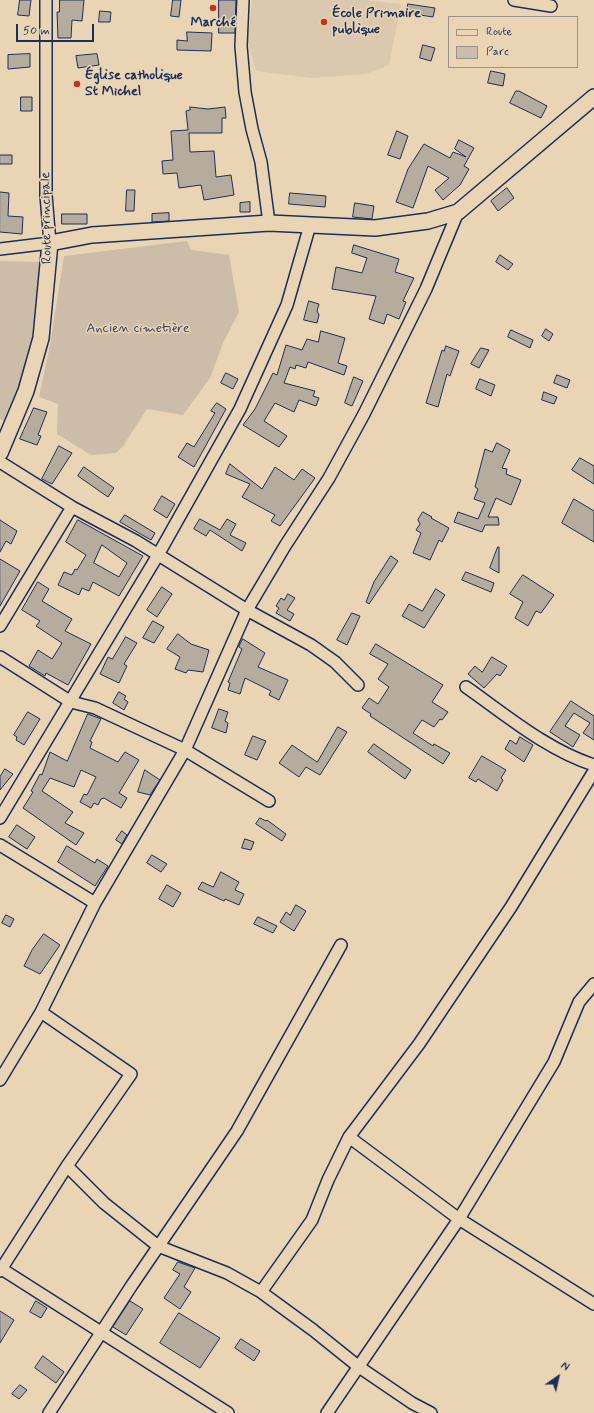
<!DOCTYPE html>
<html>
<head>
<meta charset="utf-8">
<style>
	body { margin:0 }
	#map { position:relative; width:594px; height:1413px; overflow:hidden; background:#e9d5b3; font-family:Mynerve,sans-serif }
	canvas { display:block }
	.legend { position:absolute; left:448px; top:16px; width:130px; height:52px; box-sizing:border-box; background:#e9d5b3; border:1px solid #979391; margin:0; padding:5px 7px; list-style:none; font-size:12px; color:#1b2f5e }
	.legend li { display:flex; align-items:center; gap:8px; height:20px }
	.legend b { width:20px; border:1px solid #979391 }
	.north { position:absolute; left:538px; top:1357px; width:40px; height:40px; -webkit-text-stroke:3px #e9d5b3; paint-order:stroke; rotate:34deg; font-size:11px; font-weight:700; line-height:16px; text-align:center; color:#1b2f5e }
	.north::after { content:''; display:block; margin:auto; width:14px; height:18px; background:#1b2f5e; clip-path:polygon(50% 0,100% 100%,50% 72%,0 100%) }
	.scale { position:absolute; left:16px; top:24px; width:78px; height:18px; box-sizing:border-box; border:2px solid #1b2f5e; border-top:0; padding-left:5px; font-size:12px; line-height:14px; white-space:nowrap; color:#1b2f5e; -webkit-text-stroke:3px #e9d5b3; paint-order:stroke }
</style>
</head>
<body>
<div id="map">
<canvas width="594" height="1413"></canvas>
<ul class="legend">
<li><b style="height:5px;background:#e9d5b3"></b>Route</li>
<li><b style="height:11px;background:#cbbda7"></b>Parc</li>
</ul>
<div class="north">N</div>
<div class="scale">50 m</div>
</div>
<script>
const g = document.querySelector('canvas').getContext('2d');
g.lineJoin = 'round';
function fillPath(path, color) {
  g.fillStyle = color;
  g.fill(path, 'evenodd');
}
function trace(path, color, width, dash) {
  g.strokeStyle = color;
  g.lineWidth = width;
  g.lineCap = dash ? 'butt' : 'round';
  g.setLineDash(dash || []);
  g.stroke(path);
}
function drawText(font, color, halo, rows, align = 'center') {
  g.font = font + ' Mynerve,sans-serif';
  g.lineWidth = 3;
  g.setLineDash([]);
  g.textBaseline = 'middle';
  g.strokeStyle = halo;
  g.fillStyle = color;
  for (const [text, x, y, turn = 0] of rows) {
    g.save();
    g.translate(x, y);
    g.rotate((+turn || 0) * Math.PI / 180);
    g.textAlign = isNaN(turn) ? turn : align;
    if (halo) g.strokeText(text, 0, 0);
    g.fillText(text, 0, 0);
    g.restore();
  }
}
fillPath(new Path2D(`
	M252 0H367L401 4 389 65 366 74 311 78 256 71 248 41Z`), '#dac9ad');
fillPath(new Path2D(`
	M187 241 191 250 229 255 239 312 223 343 210 378 183 415 147 409 123 446 116 453 91 455 57 434 58 404 39 397 50 345 64 256Z
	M0 261 44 262 30 367 8 422 0 419Z`), '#cbbda7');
const building = new Path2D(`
	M20 0H31L29 16 18 15Z
	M60 0H84L82 21 72 20 71 38H58L57 12H59Z
	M173 0H181L179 17 171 16Z
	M219 0H236L235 33H219Z
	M408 4 435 8 433 17 407 13Z
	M100 11 111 12 110 22H99Z
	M187 32 212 33 211 51 177 50V40L187 41Z
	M423 45 435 48 431 61 420 58Z
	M30 54V67L8 69V55Z
	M97 54 99 65 78 68 76 56Z
	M491 71 505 74 503 86 488 83Z
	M516 91H519L547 106 541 118 510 103Z
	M21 97H32V111H21Z
	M190 107 208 109 225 107 226 118H222V133H189L190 152 214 151 216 177 231 175 234 195 204 200 201 185 179 188 177 173 163 174 162 161 173 160 171 131 188 130 186 111 190 110Z
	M397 131 408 136 400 159 388 155Z
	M459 140 474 148 464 166 469 169 460 185 443 200 435 190 449 178 428 166 413 208 396 202 408 169 424 144 450 158 453 152 466 157 455 149Z
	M0 155H12V164H0Z
	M507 188 514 198 498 211 491 201Z
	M127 190H135L134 211H126Z
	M0 192 9 193 8 216 23 217 22 234 0 232Z
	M290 193 326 196 325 207 289 204Z
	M250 202V212H240V203Z
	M355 203 374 206 372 219 353 217Z
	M169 213V221L152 222V214Z
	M62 214H87V224H62Z
	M354 245 399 259 395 272 414 278 403 301 406 302 399 319 387 314 384 324 369 319 376 296 332 289 336 267 362 273 367 258 352 253Z
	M500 255 513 264 508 270 496 262Z
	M309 301 319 304 317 311 319 315 317 323 304 320Z
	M546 329 553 334 549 341 542 336Z
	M511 330 533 340 530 348 508 337Z
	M321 331 345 338 338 363 347 366 344 375 308 362 306 368 296 365 295 369 290 367 284 383 315 391 313 396 319 398 316 406 299 400 294 412 275 403 264 421 287 436 279 447 243 425 255 409 273 373 277 375 286 345 302 350 307 339 318 342Z
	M446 346 459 351 450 376 447 374 438 407 426 403 442 350 444 351Z
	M481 348 489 350 479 368 471 364Z
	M226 373 238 379 233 389 221 383Z
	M557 375 570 380 567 388 554 383Z
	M354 377 363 381 352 406 345 403Z
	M480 379 495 385 491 396 476 389Z
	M544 392 557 397 554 404 542 400Z
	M217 403 226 409 194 467 178 457 187 443 194 447 215 413 211 411Z
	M34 408 47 412 38 435 41 436 37 445 20 439Z
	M497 443 510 450 502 468 507 469 506 474 521 480 511 505 496 498 488 517H498L499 525H485L482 532 454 522 458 512 478 519 485 503 474 499 478 489 475 487 485 449 492 452Z
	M59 446 72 453 52 484 42 479Z
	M580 458 594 466V484L572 470Z
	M230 464 262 489 275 467 294 480 302 469 315 478 280 526 271 521 275 515 242 497 250 484 226 474Z
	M84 467 114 488 108 497 78 476Z
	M162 496 175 504 167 518 154 510Z
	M574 499 594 511V542L562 523Z
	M423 512 432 517 431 518 449 528 442 542 439 540 430 560 413 553 421 533 416 530 420 524 418 520Z
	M125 515 155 533 151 540 120 522Z
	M200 519 220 530 227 519 236 524 230 535 246 543 242 551 210 530 206 536 194 529Z
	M0 520 17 531 11 544 6 541 0 552Z
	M78 520 143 556 119 596 93 582 89 591 82 588 79 595 58 585 64 572 72 575 75 569 77 570 86 555 66 542ZM102 545 127 563 119 577 94 563Z
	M498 547H499V573L490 568Z
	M391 556 398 561 369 604 366 602 374 582Z
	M0 559 20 571 0 606Z
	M466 572 494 583 491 592 462 580Z
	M523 575 554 595 541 613 536 611 528 626 515 618 523 602 510 594Z
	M38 582 49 589 42 601 72 619 65 631 91 644 68 685 46 673 45 676 29 666 38 650 52 659 62 643 36 626 40 621 22 610Z
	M162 587 172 594 157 617 147 610Z
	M436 589 445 595 424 628 402 616 409 604 422 611Z
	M288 594 295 598 287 610 294 614 290 621 276 613 279 608 276 606 281 598 284 600Z
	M352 613 360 616 347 645 337 640Z
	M153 621 164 627 154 643 143 638Z
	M178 634 191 644 209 650 203 672 188 670 186 673 175 669 180 657 167 649Z
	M126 637 137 643 124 664 127 666 119 683 100 674 108 657 112 659Z
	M243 639 265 653 258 667 288 680 279 700 269 695 271 691 245 678 240 694 228 690 230 683 228 682 242 649 239 647Z
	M376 644 443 685 432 702 448 712 442 720 440 719 434 727 422 720 413 733 433 746 434 744 450 753 443 764 370 716 371 714 362 708 369 698 378 704 389 687 378 679 388 664 370 654Z
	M492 657 507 666 500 676 497 674 484 688 468 674 475 666 482 672Z
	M119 692 126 696 124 699 128 702 124 710 113 703Z
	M571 701 594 716V740L583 733 590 723 574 713 565 726 580 735 573 747 550 732Z
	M219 709 228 712 225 721 228 723 226 733 212 728Z
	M28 712 40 719 24 745 16 740 17 737 14 735Z
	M88 714 101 719 90 741 92 742 90 748 118 762 125 752 139 760 119 793 127 798 121 808 104 798 101 799 98 805 94 803 91 808 80 802 84 794 87 795 96 777 81 770 74 787 50 778 42 791 73 812 65 823 84 833 76 845 23 808 33 792 31 791 40 774 42 775 50 752 67 761Z
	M338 727 347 732 320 775 306 767 299 777 279 763 292 745 317 762Z
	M253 736 266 741 257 760 245 755Z
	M520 737 533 745 524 762 505 749 510 740 516 744Z
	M374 744 411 770 405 779 368 752Z
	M482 756 506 770 501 778 503 780 497 791 478 779 476 782 469 778Z
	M5 769 13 774 0 790V777Z
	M145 770 160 780 150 795 138 792Z
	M260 818 266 821 267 820 286 834 282 841 256 824Z
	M17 825 35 837 27 849 9 837Z
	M122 831 127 835 122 844 116 840Z
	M245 839 254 842 251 850 242 848Z
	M67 846 95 863 97 859 108 866 95 886 58 862Z
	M152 855 167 864 161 872 147 863Z
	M221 872 239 882 235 890 244 894 239 905 225 899 224 901 198 889 202 882 213 887Z
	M167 885 181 893 173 907 159 899Z
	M296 905 306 911 294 931 280 922 286 912 290 915Z
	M6 915 14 919 10 927 2 923Z
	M258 917 277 926 273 933 254 924Z
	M44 934 60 945 40 974 24 966 32 950Z
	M178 1262 195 1268 184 1287 191 1292 180 1309 164 1298 180 1274 173 1270Z
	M36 1301 47 1308 41 1318 30 1312Z
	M130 1301 143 1309 126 1335 113 1327Z
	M0 1311 14 1320 0 1343Z
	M179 1313 220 1338 200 1368 160 1343Z
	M241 1339 260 1351 254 1361 235 1348Z
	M43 1356 64 1372 56 1383 35 1368Z
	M20 1385 27 1390 19 1399 12 1394Z`);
fillPath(building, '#b6ac9e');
trace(building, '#1b2f5e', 1);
const street = new Path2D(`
	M243 0 241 46 245 92 252 129 261 162 269 223
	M514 0 551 6
	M0 249 50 243 46 195V0
	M0 462 72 507 136 541 247 610 311 645 335 662 358 685
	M0 626 72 507
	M0 657 71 702 95 708 185 750 269 801
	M466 687C506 715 547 750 594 765
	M0 818 158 555 240 409 287 305 310 225
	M0 845 95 903
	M0 1080 41 1012 95 903 185 750 247 610 285 546 329 478 364 414 426 289 458 212
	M349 1137 459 1219 594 1304
	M67 1166 104 1203 158 1246 227 1273 261 1292 313 1330 359 1367 412 1403 431 1413
	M0 1268 228 1413
	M0 1271 67 1166 131 1074 41 1012
	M261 1292 312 1220 328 1180 349 1137 419 1044 511 907 594 771
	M49 1413 132 1285 237 1131 341 945
	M327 1413 459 1219 554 1062 579 1002 594 984`);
const secondary = new Path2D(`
	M0 453 26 391 41 338 50 243 92 235 269 223 375 228 428 221 458 212 594 97`);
trace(street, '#1b2f5e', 14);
trace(secondary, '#1b2f5e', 18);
trace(street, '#e9d5b3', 11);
trace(secondary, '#e9d5b3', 15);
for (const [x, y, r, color] of [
	[213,8,4,"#c8321e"],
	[324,22,4,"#c8321e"],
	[77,84,4,"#c8321e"]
]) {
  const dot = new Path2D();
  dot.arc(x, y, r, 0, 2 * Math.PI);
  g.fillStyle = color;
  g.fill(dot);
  trace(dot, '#e9d5b3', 1.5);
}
drawText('bold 14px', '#1b2f5e', '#e9d5b3', [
	["École Primaire",332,14],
	["publique",332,30],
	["Marché",213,23,"center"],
	["Église catholique",85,76],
	["St Michel",85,92]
], 'left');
drawText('14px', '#1b2f5e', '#e9d5b3', [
	["Route principale",47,218,-91]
]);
drawText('14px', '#354469', '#e9d5b3', [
	["Ancien cimetière",138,329]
]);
</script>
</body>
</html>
